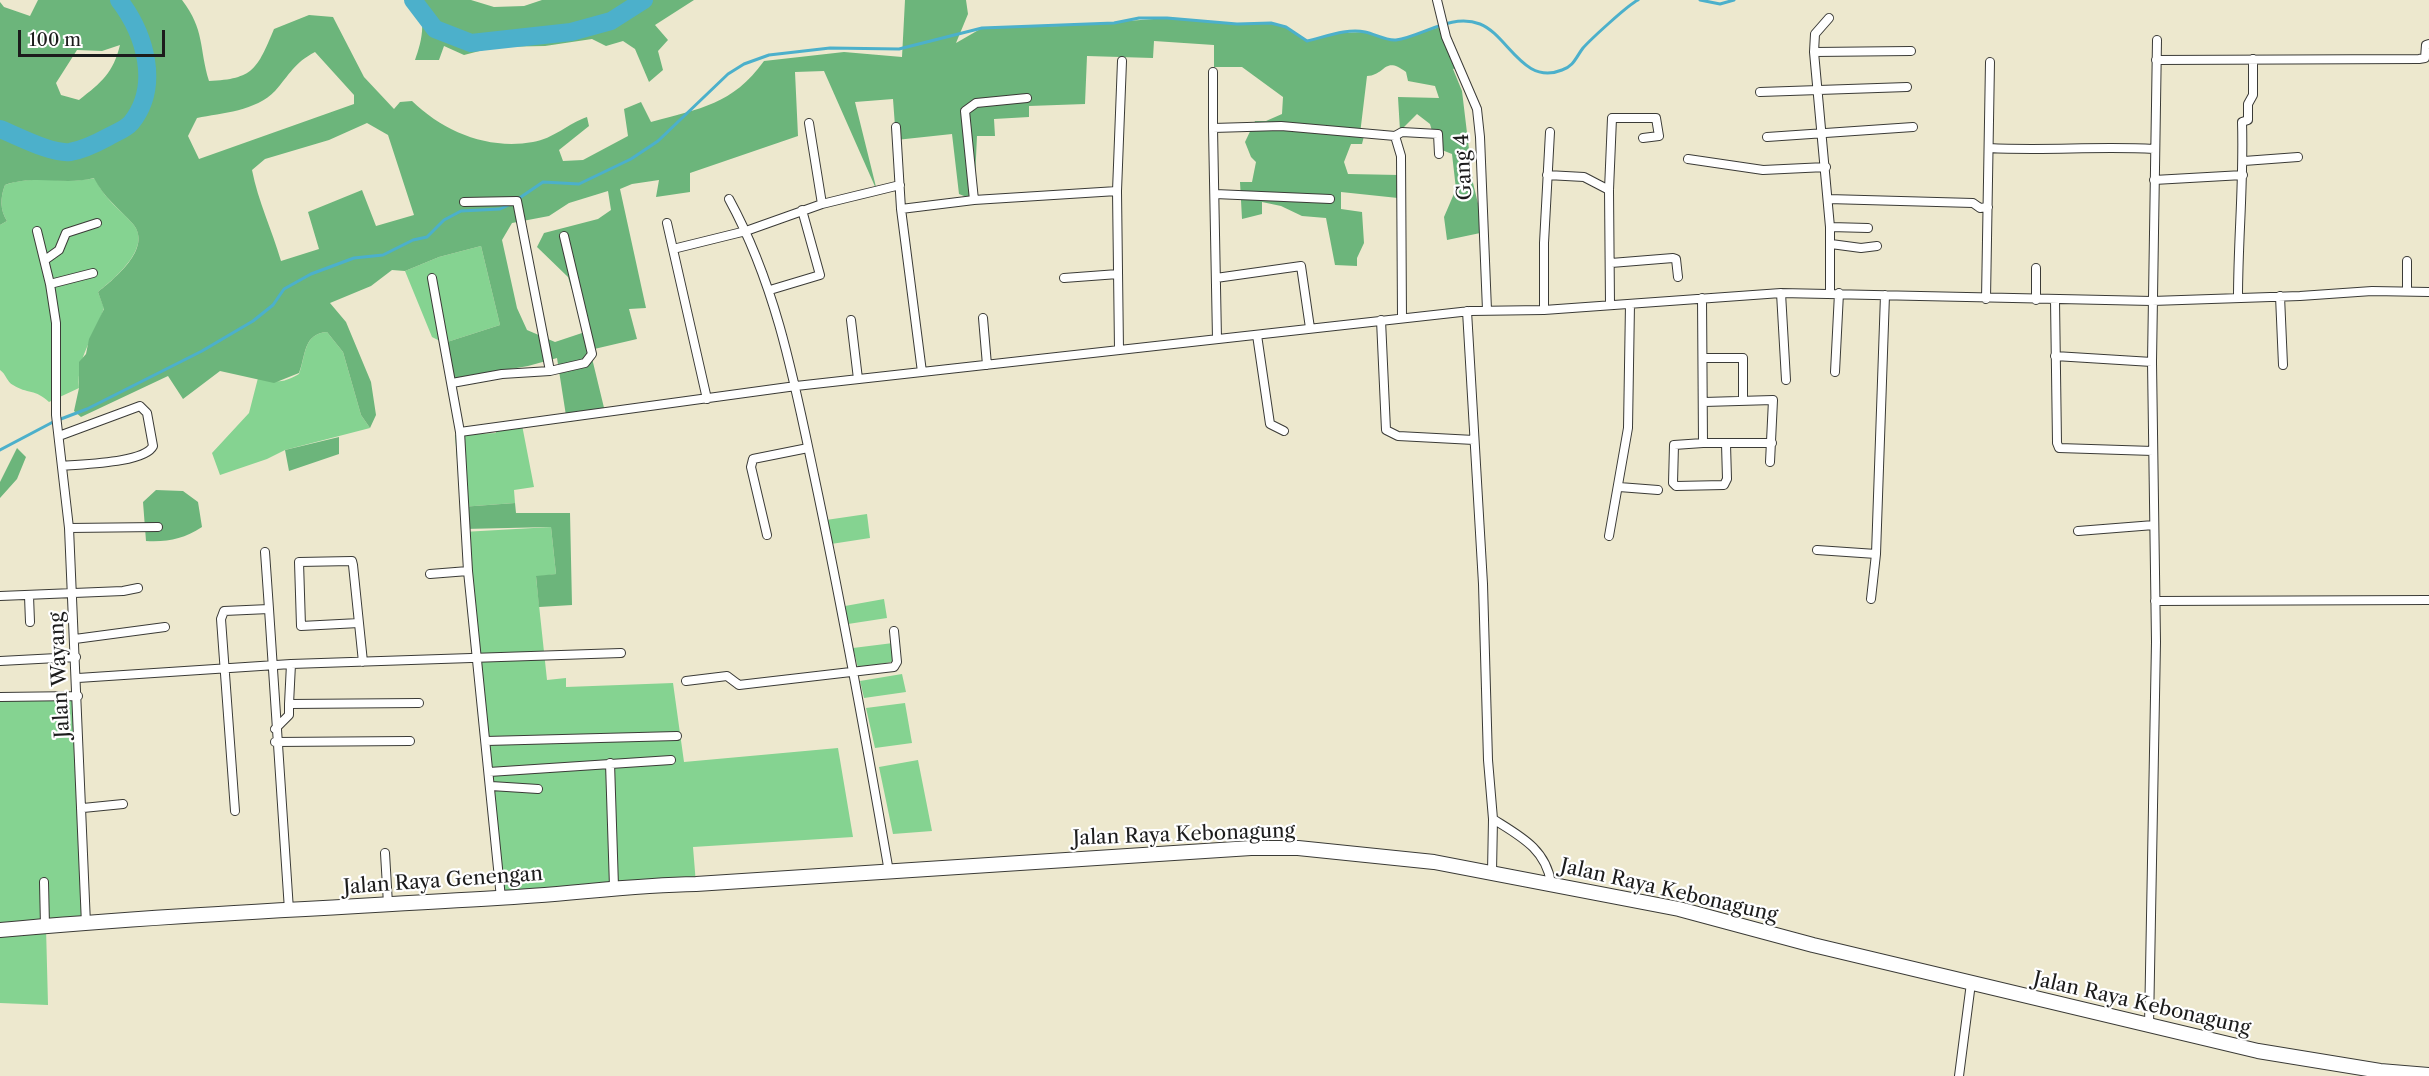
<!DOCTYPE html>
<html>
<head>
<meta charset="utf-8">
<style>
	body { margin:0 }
	#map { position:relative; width:2429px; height:1076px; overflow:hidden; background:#ede8ce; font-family:"Libre Caslon Text",serif }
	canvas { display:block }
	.scale { position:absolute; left:18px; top:30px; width:147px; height:27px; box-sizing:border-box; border:3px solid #1c1c1c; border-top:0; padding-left:8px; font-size:18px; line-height:21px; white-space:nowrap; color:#1c1c1c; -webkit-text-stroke:4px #fff; paint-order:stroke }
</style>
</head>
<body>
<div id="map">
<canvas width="2429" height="1076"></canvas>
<div class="scale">100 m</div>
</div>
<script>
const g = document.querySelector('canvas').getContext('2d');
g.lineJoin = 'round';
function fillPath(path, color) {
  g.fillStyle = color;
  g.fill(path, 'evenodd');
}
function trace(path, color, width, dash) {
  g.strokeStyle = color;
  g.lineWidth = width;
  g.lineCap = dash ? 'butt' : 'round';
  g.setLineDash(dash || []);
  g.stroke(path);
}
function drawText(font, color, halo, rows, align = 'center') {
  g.font = font + ' "Libre Caslon Text",serif';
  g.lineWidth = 4.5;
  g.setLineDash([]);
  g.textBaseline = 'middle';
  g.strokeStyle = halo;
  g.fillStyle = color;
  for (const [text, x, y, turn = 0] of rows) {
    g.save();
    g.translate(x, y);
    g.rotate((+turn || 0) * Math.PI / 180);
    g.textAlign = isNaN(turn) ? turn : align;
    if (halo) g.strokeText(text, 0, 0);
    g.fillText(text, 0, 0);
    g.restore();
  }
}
fillPath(new Path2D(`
	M95 178C104 199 119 208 133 224 153 247 114 279 98 292L104 308C95 336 76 357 79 388L49 402C36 389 27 394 13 385 7 382 6 374 0 370V225L7 221C0 210 0 198 5 185 36 174 64 185 95 178Z
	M481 246 500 325 444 343 432 337 405 271 439 257Z
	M327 332 343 352 361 415 370 428 285 450 267 459 220 475 212 453 249 413 258 378C275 383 284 383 299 374 306 355 303 334 327 332Z
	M522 425 534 487 514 490 515 503 461 507 455 435 496 433 494 426Z
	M867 514 870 538 831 544 826 520Z
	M551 527 556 574 536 577 547 680 566 678V687L673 683 684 762 838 748 853 837 693 847 696 884 501 898V860L463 532Z
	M884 599 887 618 848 624 845 606Z
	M893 643 897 661 858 668 853 648Z
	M902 674 906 692 864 698 860 681Z
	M78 696 86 924 46 927 48 1005 0 1003V700Z
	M905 703 912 743 875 748 866 708Z
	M918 760 932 831 893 834 879 767Z`), '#85d391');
fillPath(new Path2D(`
	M38 0H182C205 30 199 48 209 81 254 79 257 69 274 29L309 15 333 17 364 77 394 109 400 102 412 101C444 132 488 150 533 142 553 139 569 123 587 117L589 126 559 150 563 161 583 160 628 136 624 109 641 102 651 122C701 108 732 105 764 61L844 52 902 57 905 0H966L968 14 956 43 982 28 1061 26 1167 18 1237 24 1271 23 1286 27 1307 41 1341 33 1364 32 1394 41 1443 26 1456 68 1453 69 1462 91 1473 183 1485 232 1447 240 1444 217 1456 189 1452 154 1437 148 1430 124 1417 114 1400 131 1398 97 1439 98 1435 86 1408 81 1406 72C1384 55 1386 75 1367 76L1360 134 1365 132 1362 144H1351L1344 162 1348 174 1399 175 1398 198 1341 192V209L1362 212 1364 243 1357 258V266L1335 265 1326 218 1302 216 1281 206 1262 202V214L1242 219 1240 182H1252L1256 162 1251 157 1245 142 1255 121H1266L1282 114 1283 97 1242 67H1214V45L1154 41 1153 58 1087 56 1085 104 1029 106V117L994 119 995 136H977L974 200 959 194 952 134 896 140 893 99 855 102 877 191 824 71 795 72 798 136 690 173V192L656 197 659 180 632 184 620 189 646 308 629 309 637 339 590 350 606 416 567 422 557 358 528 366 448 380 444 343 500 325 481 246 439 257 405 271 392 270 371 286 330 303 346 322 371 382 376 415 370 428 361 415 343 352 327 332C303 334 306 355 299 373L274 383 220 371 183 399 168 376 81 417 74 411 79 388V362L86 354 89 339 104 309 98 292C114 279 153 248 133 224 119 208 104 198 94 178 64 186 36 174 5 185 0 198 0 210 7 221L0 225V2L4 7 30 16ZM120 45C113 73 102 82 79 100L61 95 56 83 77 50 102 51ZM315 52 354 95V104L199 159 188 136 197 118C222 113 256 111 275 91 290 74 294 63 315 52ZM367 123 388 135 414 215 376 226 362 190 308 212 319 249 281 261C272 230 258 201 252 170L265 159 329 140ZM608 191 611 210 598 219 544 233 537 247 568 277 585 332 555 342 527 330 517 308 502 240 512 223 549 216 569 203Z
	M407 0H471L494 7 524 6 542 0H694L655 25 668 40 658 51 663 70 649 82 635 49 623 41 606 46 592 39 545 46 495 47 464 55 444 46 439 60H415C422 41 430 11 407 0Z
	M339 437V454L289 471 285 450Z
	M17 448 26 457 17 479 0 498V482Z
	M156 490 183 491 198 502 202 527C183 539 169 542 146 541L143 502Z
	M515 503 516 513H570L572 605 539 607 536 576 556 574 551 527 464 529 461 507Z`), '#6cb57b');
trace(new Path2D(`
	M1700 0 1720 4 1734 0
	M518 199 543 182 579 184 631 159 658 141 728 74 744 64 769 55 830 48 899 49 982 28 1114 23 1139 18H1167L1237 24 1271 23 1286 27 1307 41C1325 37 1347 28 1365 32 1375 34 1386 41 1396 40 1423 36 1451 13 1480 24 1508 35 1523 86 1562 70 1574 66 1576 57 1583 48 1591 39 1628 5 1638 0
	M0 450 53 422 87 409 202 351 253 321 273 305 284 289 311 274 354 258 383 255 413 240 427 237 444 220 461 211 500 209 511 204`), '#4cb0cb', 3);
trace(new Path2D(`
	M413 0 435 29 471 43 571 32 611 21 644 0
	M0 129C18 136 51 154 70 152 82 150 97 143 108 137 115 133 126 129 131 123 161 86 145 34 119 0`), '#4cb0cb', 18);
const minor = new Path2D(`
	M1437 0 1446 37 1477 109 1480 137 1487 310
	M1829 18 1815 34 1814 52 1830 227V293
	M1814 52 1911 51
	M2156 60 2419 59 2425 58 2426 45 2429 44
	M1213 72V128
	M1760 92 1907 87
	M809 123 822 204
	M896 127 901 209 922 372
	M1395 136 1402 132 1438 134 1439 154
	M1767 137 1913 127
	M1989 148C2044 151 2099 146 2154 149
	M1688 159 1763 170 1826 167
	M2244 161 2298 157
	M1547 175 1584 177 1609 190
	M2154 180 2243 175
	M1215 194 1330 199
	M729 199C776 285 794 380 814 475 842 607 866 739 889 872
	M1828 199 1973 203 1980 208 1988 207
	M974 200 965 111 976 103 1027 98
	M901 209 974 200 1117 191
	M667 223 707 399
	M1830 227 1868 228
	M37 231 50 284 56 323V415L69 528 86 924
	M1831 244 1861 248 1877 246
	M673 249 746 231 822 204 900 185
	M45 260 59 250 66 233 97 223
	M1611 263 1673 258 1676 259 1678 277
	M2036 268V300
	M432 278 460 432 468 571 501 898
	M1064 278 1118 274
	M1216 278 1301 266 1310 328
	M50 284 93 273
	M770 290 820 275 802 210
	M2407 291V261
	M1781 293 1786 380
	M2280 296 2283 365
	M1702 298 1703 443 1674 445 1673 483 1676 486 1724 485 1727 479 1726 444
	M2238 298C2238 238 2244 182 2242 122L2248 120V104L2253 95V59
	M1986 299 1990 62
	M2055 300 2057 443 2059 448 2153 451
	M1610 304 1609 190 1612 118H1656L1659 136 1643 138
	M1544 310V243L1550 132
	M1467 311 1483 584 1488 760 1493 819C1520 836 1546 849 1551 883
	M983 318 987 365
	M851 320 858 379
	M1381 320 1386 430 1398 436 1474 440
	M1257 335 1270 424 1284 431
	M1217 339 1213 128 1281 126 1395 136 1401 156 1402 318
	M1119 350 1117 191 1122 61
	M2055 356 2152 362
	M1704 358H1743V401
	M550 371 585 363 592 354 564 236
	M1835 372 1839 293
	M452 383 502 374 550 371 517 201 464 202
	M1704 402 1773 400 1770 462
	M460 432 796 386 1470 311 1544 310 1781 293 2152 301 2300 296 2372 291 2429 292
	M59 436 140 406 147 413 153 446C145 463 81 464 62 466
	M1703 443H1772
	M1619 487 1658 490
	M69 528 158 527
	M2078 531 2154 525
	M767 535 751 467 753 459 808 448
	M1609 536 1628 428 1630 304
	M1817 550 1876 554
	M430 574 468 571
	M0 596 123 591 138 588
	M29 596 30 622
	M1871 599 1876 554 1885 295
	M2155 601 2429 600
	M269 609 289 910
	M359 623 301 626 299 562 352 561 353 565 363 662
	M75 639 165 627
	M0 661 76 657
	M291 664 289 704 419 703
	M78 678 291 664 621 653
	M686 681 727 676 739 685 894 667 897 662 894 631
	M0 697 78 696
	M275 729 289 715V704
	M486 741 677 736
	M275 742 410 741
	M610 763 614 887
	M489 772 671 760
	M491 786 538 789
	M83 808 123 804
	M235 811 221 619 224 611 269 609 265 552
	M385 853 388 904
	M1492 872 1493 819
	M44 882 45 926
	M2149 1026 2156 642 2152 362 2157 40
	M1959 1076 1971 983`);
const trunk = new Path2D(`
	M0 930C165 915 331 908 497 898 564 895 629 885 696 884L1251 848H1298L1434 862 1679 909 1813 945 2258 1051 2380 1071 2429 1075`);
trace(minor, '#3b3b37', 10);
trace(trunk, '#3b3b37', 16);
trace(minor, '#fff', 8);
trace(trunk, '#fff', 14);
drawText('20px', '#1c1c1c', '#fff', [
	["Gang 4",1464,167,-93],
	["Jalan Wayang",60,675,-93],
	["Jalan Raya Kebonagung",1184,835,-2],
	["Jalan Raya Genengan",443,881,-4],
	["Jalan Raya Kebonagung",1669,891,13],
	["Jalan Raya Kebonagung",2142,1004,13]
]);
</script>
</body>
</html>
